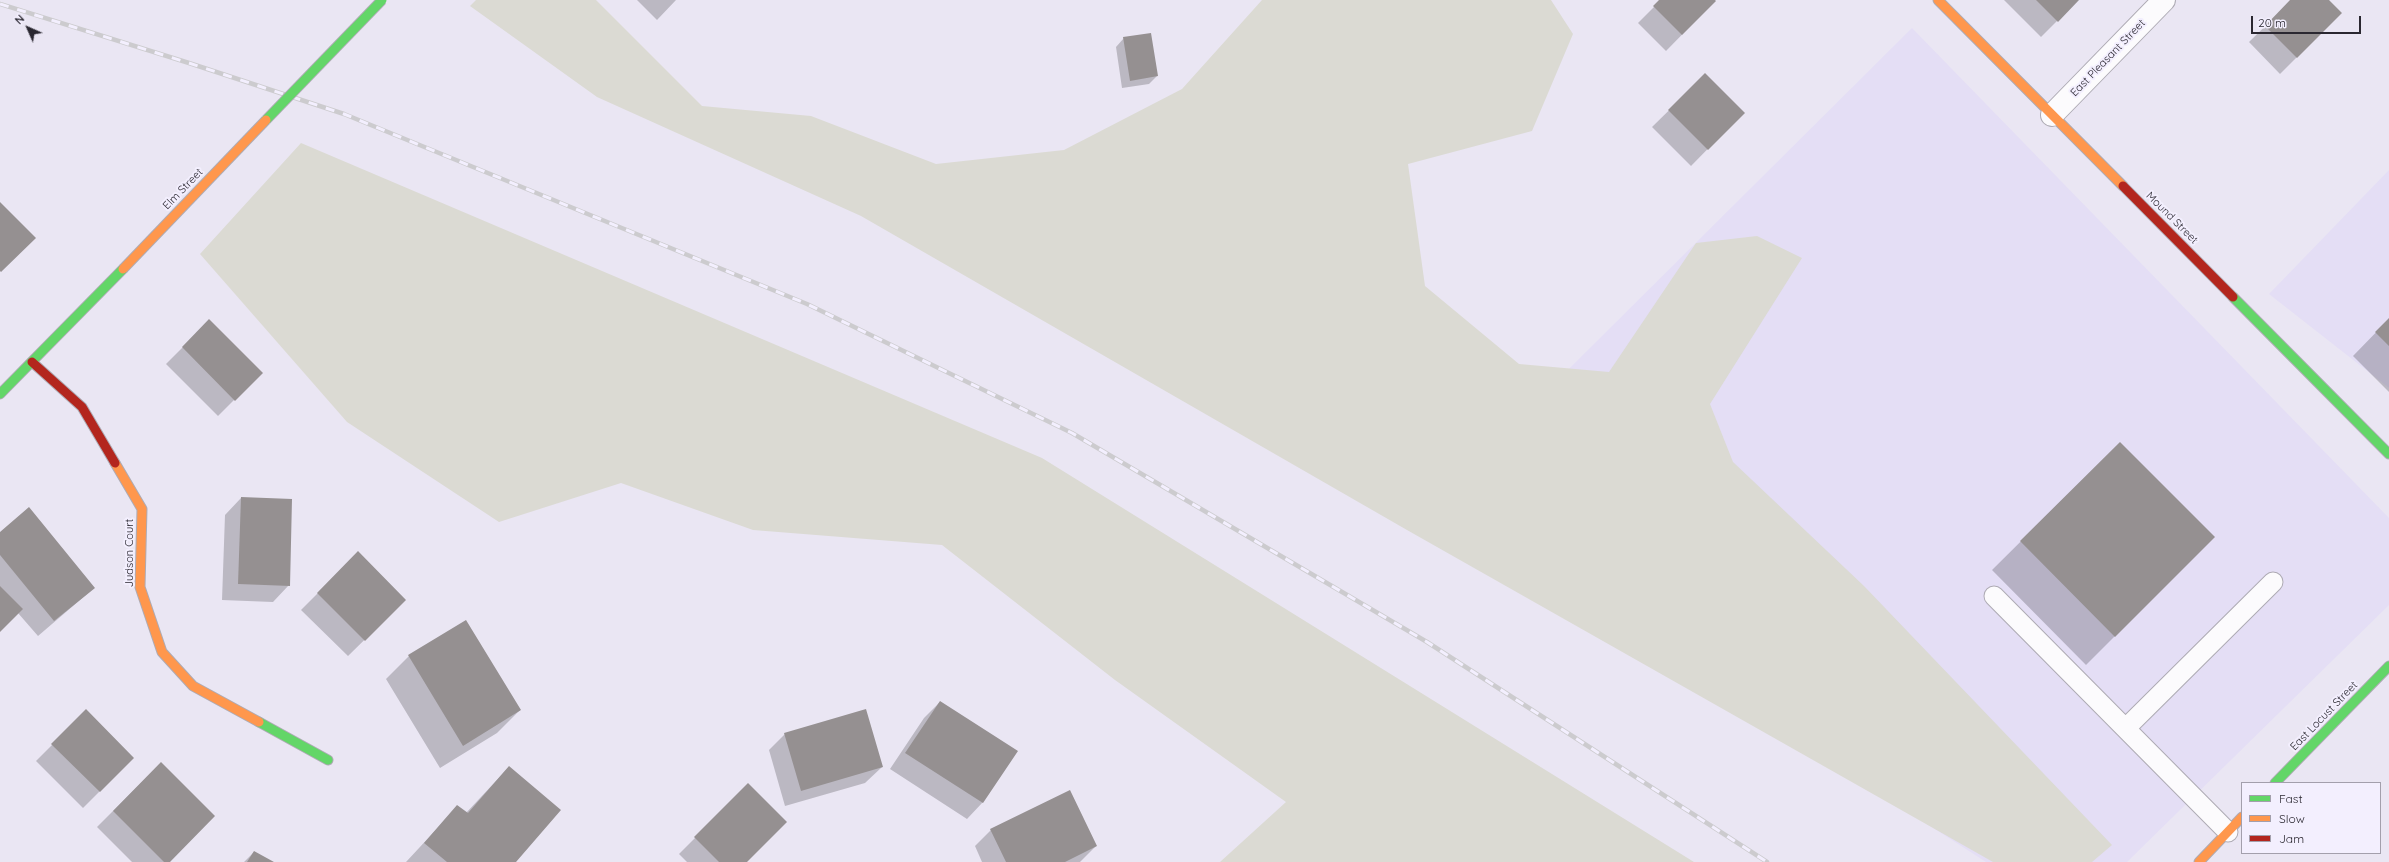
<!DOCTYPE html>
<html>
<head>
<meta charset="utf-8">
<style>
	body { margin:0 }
	#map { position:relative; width:2389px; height:862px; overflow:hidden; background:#eae6f3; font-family:Quicksand,sans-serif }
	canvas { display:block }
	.legend { position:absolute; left:2241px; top:782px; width:140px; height:72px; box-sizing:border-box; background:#f3effe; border:1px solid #a39fac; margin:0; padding:5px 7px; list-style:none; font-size:12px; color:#2a2730 }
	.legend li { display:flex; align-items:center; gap:8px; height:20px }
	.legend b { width:20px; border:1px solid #a39fac }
	.north { position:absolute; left:8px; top:8px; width:40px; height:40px; -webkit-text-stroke:3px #f3effe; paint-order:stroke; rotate:315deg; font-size:11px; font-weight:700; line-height:16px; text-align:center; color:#2a2730 }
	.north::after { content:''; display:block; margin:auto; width:14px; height:18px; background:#2a2730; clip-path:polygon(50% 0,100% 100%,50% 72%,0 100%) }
	.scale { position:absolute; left:2251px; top:16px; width:110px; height:18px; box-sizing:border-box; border:2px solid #2a2730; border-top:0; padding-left:5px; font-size:12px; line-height:14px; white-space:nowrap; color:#2a2730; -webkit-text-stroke:3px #f3effe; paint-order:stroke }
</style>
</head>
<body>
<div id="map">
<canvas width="2389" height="862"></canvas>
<ul class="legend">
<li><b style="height:5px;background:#63d668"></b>Fast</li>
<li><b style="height:5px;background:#ff974d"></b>Slow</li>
<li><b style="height:5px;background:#b3261e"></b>Jam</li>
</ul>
<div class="north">N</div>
<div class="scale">20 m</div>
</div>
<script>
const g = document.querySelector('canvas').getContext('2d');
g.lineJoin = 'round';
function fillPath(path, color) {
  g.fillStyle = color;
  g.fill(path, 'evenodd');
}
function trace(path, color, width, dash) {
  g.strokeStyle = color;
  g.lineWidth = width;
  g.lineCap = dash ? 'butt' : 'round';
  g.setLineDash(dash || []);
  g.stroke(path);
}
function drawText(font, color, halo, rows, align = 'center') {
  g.font = font + ' Quicksand,sans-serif';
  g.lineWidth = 4;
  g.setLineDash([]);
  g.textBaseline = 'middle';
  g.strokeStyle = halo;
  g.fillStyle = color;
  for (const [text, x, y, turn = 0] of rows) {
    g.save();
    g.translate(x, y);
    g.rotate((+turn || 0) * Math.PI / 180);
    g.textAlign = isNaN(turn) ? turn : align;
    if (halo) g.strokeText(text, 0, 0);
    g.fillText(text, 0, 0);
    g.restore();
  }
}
fillPath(new Path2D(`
	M1912 28 2389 518V605L2127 862H1986L1432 505Z
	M2389 170V388L2269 294Z`), '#e4def5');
fillPath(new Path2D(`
	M476 0H596L702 106 811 116 936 164 1064 150 1182 89 1262 0H1551L1573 34 1532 131 1408 164 1425 286 1519 364 1609 372 1696 243 1757 236 1802 258 1710 404 1733 462 1864 586 2112 845 2092 862H1993L1407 530 861 216 597 97 470 6Z
	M301 143 1042 458 1694 862H1220L1286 802 1115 680 942 545 753 530 621 483 499 522 347 422 200 254Z`), '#dbdad3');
fillPath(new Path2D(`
	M637 0H676L657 20Z
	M1661 0H1714L1715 1 1666 51 1638 23Z
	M2004 0H2078L2041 37Z
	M2292 0H2327L2341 13 2280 74 2249 42Z
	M1124 38 1157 76 1149 84 1122 88 1116 47Z
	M1705 75 1743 113 1691 166 1652 127Z
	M2389 319V392L2353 356Z
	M209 321 261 373 218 416 166 364Z
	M2120 443 2214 537 2086 665 1992 570Z
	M241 498 289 585 273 602 222 600 225 515Z
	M0 533 94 588 38 636 18 613 0 631Z
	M358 553 405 600 348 656 301 610Z
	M409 656 520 710 497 733 440 768 386 679Z
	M940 702 983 802 967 819 890 769 924 718Z
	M86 711 133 758 83 808 36 761Z
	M785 734 882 767 865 783 785 806 769 750Z
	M161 763 168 862H132L97 827Z
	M509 767 515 862H406L458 806 466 813Z
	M748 785 746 862H687L679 854Z
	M991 830 1096 846 1080 862H982L975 846Z
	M254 852 272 862H244Z`), '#0003');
fillPath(new Path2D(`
	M1659 0H1715L1716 1 1682 35 1653 6Z
	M2036 0H2079L2058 22Z
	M2290 0H2329L2342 13 2297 58 2265 26Z
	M1151 33 1158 76 1130 81 1123 37Z
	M1705 73 1745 113 1708 150 1668 110Z
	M0 202 36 238 1 272 0 271Z
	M2389 318V346L2375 332Z
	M209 319 263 373 235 401 182 347Z
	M2120 442 2215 537 2115 637 2020 541Z
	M241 497 292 499 290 586 238 584Z
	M29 507 95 588 54 621 0 555V532Z
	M358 551 406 600 365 641 317 593Z
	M0 586 23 609 0 632Z
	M466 620 521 710 463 746 408 655Z
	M940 701 1018 751 983 803 905 753Z
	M86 709 134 758 100 792 51 744Z
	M866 709 883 767 801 791 784 733Z
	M161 762 215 816 170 862H164L113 811Z
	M509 766 561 810 516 862H447L424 843 457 805 468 813Z
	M748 783 787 822 747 862H719L694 837Z
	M1070 790 1097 846 1065 862H1006L990 829Z
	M254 851 274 862H247Z`), '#959091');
const lane = new Path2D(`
	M1994 596 2228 832
	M2126 728 2273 582`);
const street = new Path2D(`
	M2052 115 2164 0`);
const fast = new Path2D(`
	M2233 297 2389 454
	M0 394 123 269
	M259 722 328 760
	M2275 783 2389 666`);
const slow = new Path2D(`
	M1938 0 2123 186
	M115 463 142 509 140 587 162 652 193 686 259 722
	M2199 862 2242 817`);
const jam = new Path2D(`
	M2123 186 2233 297
	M32 362 82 407 115 463`);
trace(lane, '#aeabb4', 21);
trace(street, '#aeabb4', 24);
trace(fast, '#aeabb4', 11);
trace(slow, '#aeabb4', 11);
trace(jam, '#aeabb4', 11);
trace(lane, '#fcfbfd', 19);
trace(street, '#fcfbfd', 22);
trace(fast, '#63d668', 9);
trace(slow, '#ff974d', 9);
trace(jam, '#b3261e', 9);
const rail = new Path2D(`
	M0 4 189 63 344 114 807 304 1072 433 1427 642 1767 862`);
trace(rail, '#cccbce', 4.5);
trace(rail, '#f3effe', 3, [9]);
const fastBridge = new Path2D(`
	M266 120 382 0`);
const slowBridge = new Path2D(`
	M123 269 266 120`);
trace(fastBridge, '#aeabb4', 11, []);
trace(slowBridge, '#aeabb4', 11, []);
trace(fastBridge, '#63d668', 9);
trace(slowBridge, '#ff974d', 9);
drawText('11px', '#2a2730', '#f3effe', [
	["East Pleasant Street",2108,58,-46],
	["Elm Street",183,189,-46],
	["Mound Street",2172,218,45],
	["Judson Court",130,553,-90],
	["East Locust Street",2324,716,-46]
]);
</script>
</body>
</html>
